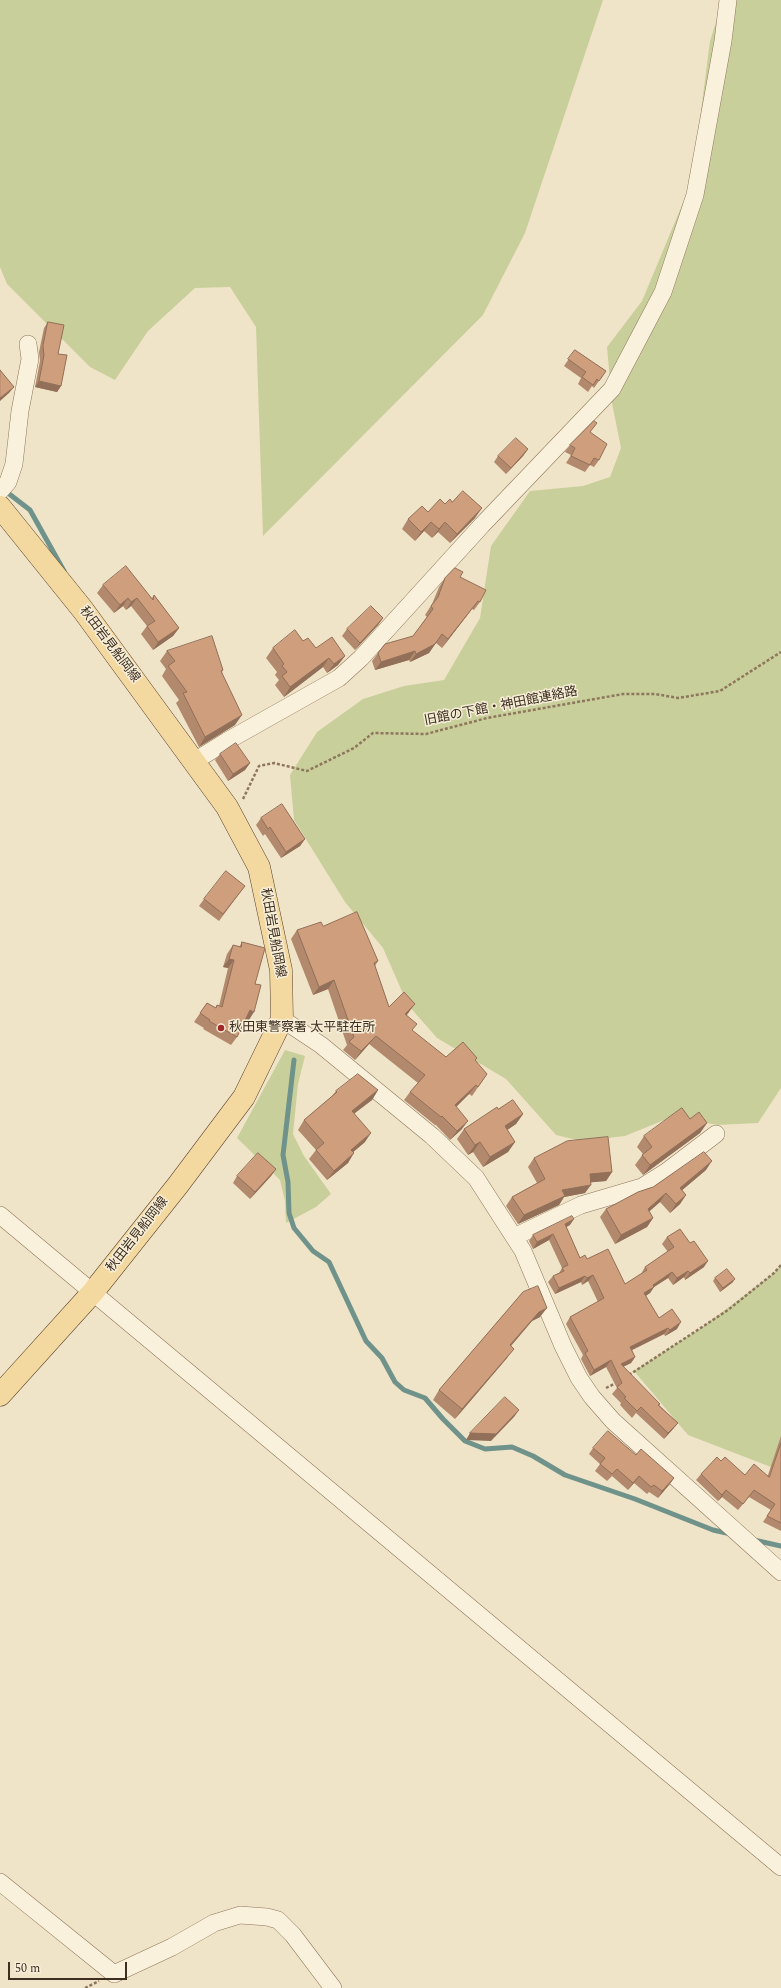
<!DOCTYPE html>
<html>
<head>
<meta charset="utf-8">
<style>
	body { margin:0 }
	#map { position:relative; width:781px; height:1988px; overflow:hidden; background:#f0e4c8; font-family:Spectral,serif }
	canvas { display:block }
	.scale { position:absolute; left:8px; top:1962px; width:119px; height:18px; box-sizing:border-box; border:2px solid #3d2e20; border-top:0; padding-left:5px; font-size:12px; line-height:14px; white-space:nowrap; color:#3d2e20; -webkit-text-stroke:3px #f7eed8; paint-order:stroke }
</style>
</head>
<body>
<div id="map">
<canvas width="781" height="1988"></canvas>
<div class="scale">50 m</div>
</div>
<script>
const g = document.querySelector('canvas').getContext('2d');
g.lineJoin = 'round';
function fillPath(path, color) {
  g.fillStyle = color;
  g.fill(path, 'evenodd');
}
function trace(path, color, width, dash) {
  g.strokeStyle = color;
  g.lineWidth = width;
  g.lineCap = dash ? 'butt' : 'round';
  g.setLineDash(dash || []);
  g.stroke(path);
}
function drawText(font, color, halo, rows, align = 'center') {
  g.font = font + ' Spectral,"Noto Sans JP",serif';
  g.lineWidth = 3;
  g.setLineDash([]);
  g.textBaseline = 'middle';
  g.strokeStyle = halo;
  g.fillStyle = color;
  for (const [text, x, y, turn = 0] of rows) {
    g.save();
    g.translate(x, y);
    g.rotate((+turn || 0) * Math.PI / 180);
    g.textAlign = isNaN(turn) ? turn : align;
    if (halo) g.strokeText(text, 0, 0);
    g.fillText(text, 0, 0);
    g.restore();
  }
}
fillPath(new Path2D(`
	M0 0H603L525 233 483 315 263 536 256 327 230 287 195 288 148 331 115 380 90 367 7 284 0 267Z
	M723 0H781V1088L758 1123 717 1125 674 1116 625 1136 581 1141 556 1135 506 1079 437 1038 408 1005 383 948 345 902 294 820 290 775 317 732 363 699 404 686 444 680 480 618 491 546 530 491 583 486 610 477 621 448 612 403 607 347 642 301 692 181 710 41Z
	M285 1050 305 1056 298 1084 293 1134 304 1156 331 1194 316 1207 286 1223 285 1201 280 1180 237 1138Z
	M781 1265V1456L771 1467 688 1435 634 1371 701 1328 774 1273Z`), '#c9cf9b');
trace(new Path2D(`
	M8 493 30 510 64 571
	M294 1060 283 1155 288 1182 289 1213 294 1228 313 1251 329 1262 366 1341 382 1358 395 1382 404 1390 425 1398 443 1419 465 1441 485 1449 512 1447 533 1456 565 1475 635 1499 713 1530 731 1534
	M754 1540 781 1546`), '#6f938a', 5);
const minor = new Path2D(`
	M0 491 8 482 14 464 20 411 30 359 28 344
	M193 762 227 741 339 678 361 658 482 525 612 389 663 292 695 195 723 41 728 0
	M282 1019 321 1045 432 1136 476 1178 523 1251 563 1346 579 1378 592 1397 613 1421 781 1572
	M0 1215 781 1867
	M514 1237 581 1205 642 1187 666 1172 716 1134
	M0 1882 114 1974 172 1947 214 1923 240 1915 267 1917 278 1920 293 1935 333 1988`);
const primary = new Path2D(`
	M0 507 83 610 227 807 259 867 281 970 282 1019 244 1097 178 1185 93 1292 0 1395`);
trace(minor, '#8d765c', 18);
trace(primary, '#5b4430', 23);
trace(new Path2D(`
	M243 799 259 766 274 763 307 771 354 748 373 733 426 734 487 718 623 694H655L678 698 720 691 781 652
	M629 1375 728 1310 774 1273 781 1265
	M606 1388 616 1383
	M85 1988 99 1981`), '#8d765c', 2.5, [3, 2]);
trace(minor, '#faf1dc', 17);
trace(primary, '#f3d9a0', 22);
fillPath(new Path2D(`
	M48 322 58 354 61 386 57 392 35 387 40 361 39 352 44 328Z
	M575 350 606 371 594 388 592 386 588 392 578 384 581 378 564 366Z
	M570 445 599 460 594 467 590 465 585 472 566 463 571 455 565 452Z
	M528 449 523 456 506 474 494 462 498 456Z
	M452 502 475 518 450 543 438 532 432 538 424 531 415 541 402 529 408 519 428 512 445 504Z
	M460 577 480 602 474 610 472 609 442 648 436 643 429 653 410 662 409 660 375 670 372 661 378 653 413 636 427 617 425 615 432 604 439 587 445 578Z
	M103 585 152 598 154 595 179 628 173 636 153 650 141 634 147 626 131 606 126 610 123 606 114 613 97 593Z
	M383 618 378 625 355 650 342 636 347 629Z
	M303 641 316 648 345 656 338 665 327 673 323 667 284 697 275 685 279 680 275 675 277 672 266 658 273 648Z
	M167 651 223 670 222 672 235 725 199 747 176 703 179 700 162 676 166 669 160 661Z
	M220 754 250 763 245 770 228 781 215 760Z
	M261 818 305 839 300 846 281 858 265 834 263 836 256 825Z
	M245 886 219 921 199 906 204 899Z
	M323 926 378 961 375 966 389 1007 409 1012 407 1015 412 1031 446 1057 477 1058 475 1061 487 1074 472 1096 469 1094 456 1107 462 1129 450 1140 436 1125H435L404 1100 410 1092 418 1083 369 1044 355 1060 343 1050 347 1045 328 989 313 995 291 939 297 930Z
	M242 942 255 984 249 1020 246 1019 237 1037 231 1045 203 1029 204 1028 194 1022 207 1003 215 1008 217 1005 219 1006 228 968 223 967 227 954 233 945 239 947Z
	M378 1090 372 1100 354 1114 365 1142 353 1152 348 1163 327 1180 309 1159 316 1150 298 1130 304 1120 331 1097 336 1091Z
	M498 1109 523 1114 516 1124 507 1130 515 1142 508 1152 483 1167 473 1152 468 1155 457 1139 464 1129Z
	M690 1119 707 1123 700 1133 643 1175 635 1165 643 1154 637 1147 644 1136Z
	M534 1158 612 1172 606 1181 591 1182 585 1193 564 1197 559 1205 518 1224 506 1206 512 1197 537 1183 528 1167Z
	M276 1169 271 1176 250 1199 233 1183 237 1176Z
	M706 1170 682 1190 686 1195 680 1204 670 1213 660 1202 649 1211 653 1218 647 1227 615 1244 600 1217 606 1209Z
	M570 1225 566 1227 580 1258 587 1259 625 1284 641 1274 645 1267 668 1252 662 1244 667 1237 704 1267 685 1280 684 1277 673 1285 668 1278 654 1287 650 1293 646 1296 659 1318 677 1329 665 1336 664 1334 632 1350 635 1357 631 1363 623 1367 659 1405 678 1423 673 1429 664 1439 636 1413 632 1418 620 1405 621 1403 612 1394 617 1388 606 1367 590 1376 581 1359 583 1355 566 1324 570 1317 598 1302 588 1281 582 1285 581 1282 555 1294 548 1282 553 1276 559 1273 562 1268 549 1240 533 1249 529 1241 533 1235Z
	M715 1278 733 1282 720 1292 713 1281Z
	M523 1292 540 1317 532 1321 511 1346 507 1358 455 1419 433 1400 439 1390Z
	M781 1436V1531L763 1522 771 1510 749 1497 738 1510 722 1497 718 1501 696 1480 701 1474 721 1461 745 1475H768Z
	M593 1448 636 1455 674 1478 669 1485 658 1498 649 1492 647 1494 634 1483 628 1490 612 1476 607 1481 595 1471 600 1464 589 1454Z`), '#b2896c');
fillPath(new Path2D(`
	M39 381 61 386 57 392 35 387Z
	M14 387 9 393 0 401V398Z
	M528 449 523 456 506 474 511 468Z
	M482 508 475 518 450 543 457 534Z
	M431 522 424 531 415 541 421 532Z
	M445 522 438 532 432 538 439 529Z
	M128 598 123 606 114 613 120 605Z
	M137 598 131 606 126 610 131 602Z
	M478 601 472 609 442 648 448 639Z
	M383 618 378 625 355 650 360 643Z
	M179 628 173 636 153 650 158 642Z
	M442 634 429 653 410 662 416 654Z
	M415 651 409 660 375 670 381 662Z
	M345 656 338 665 327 673 334 664Z
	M329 658 323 667 284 697 290 687Z
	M242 715 235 725 199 747 205 737Z
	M250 763 245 770 228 781 233 774Z
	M305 839 300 846 281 858 286 852Z
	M229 959 234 960 228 968 223 967Z
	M334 980 328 989 313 995 319 987Z
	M415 1004 409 1012 399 1023 405 1014Z
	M250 1010 254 1012 249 1020 244 1019Z
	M376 1036 355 1060 361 1051Z
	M476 1085 469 1094 449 1114 455 1105Z
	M378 1090 372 1100 345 1120 352 1111Z
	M523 1114 516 1124 497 1137 505 1126Z
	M468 1121 462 1129 450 1140 457 1131Z
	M707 1123 700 1133 643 1175 650 1165Z
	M371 1133 365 1142 345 1159 351 1150Z
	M480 1142 473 1152 468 1155 475 1145Z
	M515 1142 508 1152 483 1167 490 1157Z
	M354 1153 348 1163 327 1180 334 1171Z
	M712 1161 706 1170 674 1197 680 1188Z
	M276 1169 271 1176 250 1199 255 1192Z
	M612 1172 606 1181 584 1183 590 1174Z
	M591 1185 585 1193 564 1197 559 1205 518 1224 524 1215 562 1190Z
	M666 1193 660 1202 642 1218 648 1209Z
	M686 1195 680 1204 670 1213 676 1204Z
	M653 1218 647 1227 615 1244 621 1235Z
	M574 1219 570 1225 561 1230 565 1224Z
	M553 1234 549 1240 533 1249 537 1242Z
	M708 1261 704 1267 685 1280 690 1273Z
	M688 1271 684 1277 673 1285 677 1278Z
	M672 1272 668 1278 654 1287 650 1293 640 1299 644 1293 653 1285Z
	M593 1275 588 1281 582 1285 587 1278Z
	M585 1276 581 1282 555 1294 559 1288Z
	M735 1279 733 1282 720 1292 723 1288Z
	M547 1308 540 1317 532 1321 503 1355 510 1345 539 1312Z
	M681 1322 677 1329 665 1336 670 1330Z
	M668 1328 664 1334 626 1353 630 1347Z
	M514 1349 507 1358 455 1419 462 1409Z
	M635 1357 631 1363 616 1370 621 1364Z
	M611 1360 606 1367 590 1376 594 1370Z
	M519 1410 514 1417 491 1441 466 1440 470 1433Z
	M678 1423 673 1429 664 1439 668 1433Z
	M639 1476 634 1483 628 1490 633 1483Z
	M674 1478 669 1485 658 1498 662 1491Z
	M726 1490 722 1497 718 1501 722 1495Z`), '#916f58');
const building = new Path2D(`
	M48 322 64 325 58 354 67 355 61 386 39 381 44 355 43 346Z
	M575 350 606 371 599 381 597 379 593 385 582 377 586 372 568 359Z
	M0 370 14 387 0 398Z
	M594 421 597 423 590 432 607 444 599 460 594 458 590 465 571 456 575 448 570 445Z
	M516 438 528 449 511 468 498 456Z
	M463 491 482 508 457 534 445 522 439 529 431 522 421 532 408 519 422 506 428 512 440 499 445 504 450 499 452 502Z
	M126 566 153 600 154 595 179 628 158 642 147 626 155 621 137 598 131 602 128 598 120 605 103 585Z
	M455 568 463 572 460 577 486 590 480 602 478 601 448 639 442 634 435 644 416 654 415 651 381 662 378 653 385 644 413 636 433 609 431 606 438 597 445 578Z
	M371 606 383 618 360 643 347 629Z
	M295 630 303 641 308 638 316 648 332 637 345 656 334 664 329 658 290 687 282 676 287 672 282 666 284 664 273 648Z
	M212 636 223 670 221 671 242 715 205 737 183 693 187 692 168 666 175 661 167 651Z
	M236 743 250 763 233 774 220 754Z
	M282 804 305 839 286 852 270 827 268 829 261 818Z
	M226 871 245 886 223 914 204 899Z
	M357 912 378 961 374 963 389 1007 404 992 415 1004 405 1014 417 1024 412 1030 446 1057 463 1042 477 1058 475 1060 487 1074 478 1087 476 1085 455 1105 468 1121 457 1131 442 1116 441 1117 410 1092 425 1075 376 1036 361 1051 349 1042 354 1037 334 980 319 987 297 930 321 922 323 926Z
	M242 942 265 948 255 984 261 985 254 1012 250 1010 237 1037 209 1021 210 1020 200 1013 207 1003 216 1008 217 1005 222 1007 234 960 229 959 233 945 241 947Z
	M358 1074 378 1090 352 1111 371 1133 351 1150 354 1153 334 1171 316 1150 324 1143 304 1120 337 1092 336 1091Z
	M513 1100 523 1114 505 1126 515 1142 490 1157 480 1142 475 1145 464 1129 497 1107 498 1109Z
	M682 1108 690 1119 699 1112 707 1123 650 1165 642 1155 652 1147 644 1136Z
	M608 1137 612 1172 590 1174 591 1185 562 1190 565 1196 524 1215 512 1197 545 1179 534 1158 567 1141Z
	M704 1152 712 1161 680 1188 686 1195 676 1204 666 1193 648 1209 653 1218 621 1235 606 1209 638 1192 653 1187Z
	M258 1153 276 1169 255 1192 237 1176Z
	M572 1216 574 1219 565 1224 580 1258 585 1255 587 1259 608 1249 625 1284 647 1270 645 1267 674 1247 667 1237 680 1229 690 1243 694 1241 708 1261 690 1273 688 1271 677 1278 672 1272 653 1285 654 1287 644 1293 659 1318 672 1309 681 1322 670 1330 668 1328 630 1347 635 1357 621 1364 660 1404 658 1405 678 1423 668 1433 641 1407 637 1411 624 1398 626 1397 617 1387 622 1383 611 1360 594 1370 585 1353 588 1351 570 1317 604 1298 593 1275 587 1278 585 1276 559 1288 553 1276 564 1271 562 1268 568 1265 553 1234 537 1242 533 1235Z
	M727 1269 735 1279 723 1288 715 1278Z
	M538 1286 547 1308 539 1312 510 1345 514 1349 462 1409 439 1390 523 1292Z
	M505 1397 519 1410 496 1434 470 1433Z
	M608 1431 636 1455 641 1449 674 1478 662 1491 654 1485 651 1487 639 1476 633 1483 617 1469 612 1474 600 1464 605 1458 593 1448Z
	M781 1443V1523L767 1516 775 1504 754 1490 743 1504 726 1490 722 1495 701 1474 717 1457 721 1461 725 1457 745 1475 754 1464 769 1477Z`);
fillPath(building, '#cf9f7d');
trace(building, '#916f58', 1);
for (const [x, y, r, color] of [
	[221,1028,4,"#9e2a2b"]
]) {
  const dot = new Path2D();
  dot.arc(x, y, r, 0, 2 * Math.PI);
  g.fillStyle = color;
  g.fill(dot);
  trace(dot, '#f7eed8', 1.5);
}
drawText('13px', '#3d2e20', '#f7eed8', [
	["秋田岩見船岡線",109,645,53],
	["旧館の下館・神田館連絡路",501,707,-11],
	["秋田岩見船岡線",272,933,80],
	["秋田岩見船岡線",138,1235,-52]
]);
drawText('13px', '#3d2e20', '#f7eed8', [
	["秋田東警察署 太平駐在所",229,1028]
], 'left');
</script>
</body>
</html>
